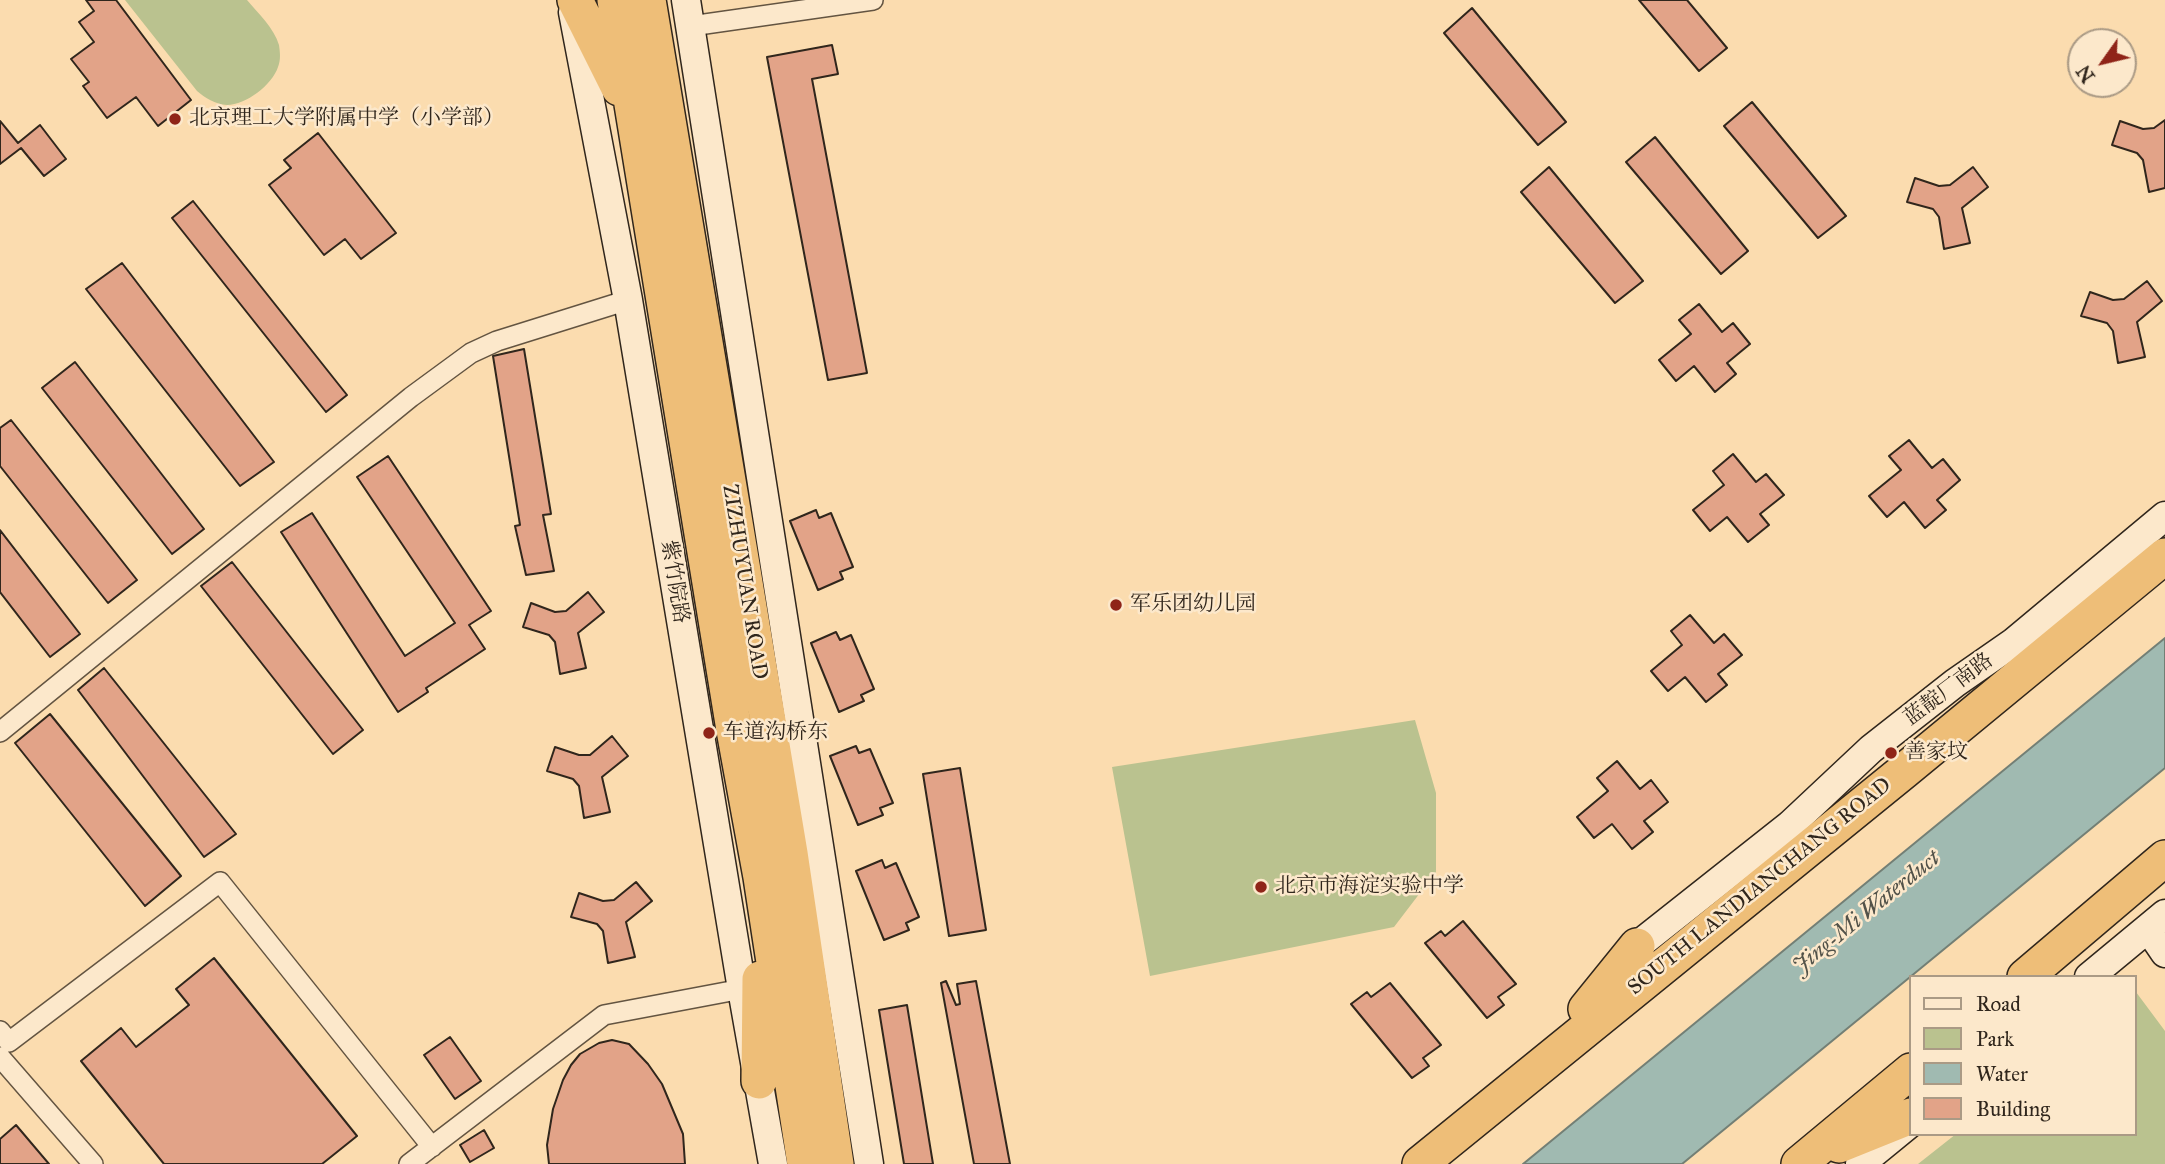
<!DOCTYPE html>
<html>
<head>
<meta charset="utf-8">
<style>
	body { margin:0 }
	#map { position:relative; width:2165px; height:1164px; overflow:hidden; background:#fbdcaf; font-family:"IM FELL Great Primer",serif }
	canvas { display:block }
	.legend { position:absolute; left:1909px; top:975px; width:228px; height:161px; box-sizing:border-box; background:#fce8cb; border:2px solid #aa9a85; margin:0; padding:9px 12px; list-style:none; font-size:21px; color:#30261c }
	.legend li { display:flex; align-items:center; gap:14px; height:35px }
	.legend b { width:35px; border:2px solid #aa9a85 }
	.north { position:absolute; left:2067px; top:28px; width:70px; height:70px; box-sizing:border-box; background:#fce8cb; border:2px solid #aa9a85; border-radius:50%; rotate:236deg; font-size:19px; font-weight:700; line-height:28px; text-align:center; color:#30261c }
	.north::after { content:''; display:block; margin:auto; width:24px; height:32px; background:#8f2418; clip-path:polygon(50% 0,100% 100%,50% 72%,0 100%) }
</style>
</head>
<body>
<div id="map">
<canvas width="2165" height="1164"></canvas>
<ul class="legend">
<li><b style="height:9px;background:#fce8cb"></b>Road</li>
<li><b style="height:19px;background:#bac28f"></b>Park</li>
<li><b style="height:19px;background:#a0bab1"></b>Water</li>
<li><b style="height:19px;background:#e2a388"></b>Building</li>
</ul>
<div class="north">N</div>
</div>
<script>
const g = document.querySelector('canvas').getContext('2d');
g.lineJoin = 'round';
function fillPath(path, color) {
  g.fillStyle = color;
  g.fill(path, 'evenodd');
}
function trace(path, color, width, dash) {
  g.strokeStyle = color;
  g.lineWidth = width;
  g.lineCap = dash ? 'butt' : 'round';
  g.setLineDash(dash || []);
  g.stroke(path);
}
function drawText(font, color, halo, rows, align = 'center') {
  g.font = font + ' "IM FELL Great Primer","Noto Serif SC",serif';
  g.lineWidth = 5;
  g.setLineDash([]);
  g.textBaseline = 'middle';
  g.strokeStyle = halo;
  g.fillStyle = color;
  for (const [text, x, y, turn = 0] of rows) {
    g.save();
    g.translate(x, y);
    g.rotate((+turn || 0) * Math.PI / 180);
    g.textAlign = isNaN(turn) ? turn : align;
    if (halo) g.strokeText(text, 0, 0);
    g.fillText(text, 0, 0);
    g.restore();
  }
}
fillPath(new Path2D(`
	M125 0H247C258 13 274 28 279 45 280 52 281 60 278 67 272 85 246 105 227 105 215 104 205 98 197 91Z
	M1415 720 1436 793V872L1394 927 1150 976 1112 767Z
	M2136 992 2165 1031V1164H1918L1956 1134H2135Z`), '#bac28f');
const water = new Path2D(`
	M2165 638V768L1682 1164H1523Z`);
fillPath(water, '#a0bab1');
trace(water, '#737f75', 2);
const building = new Path2D(`
	M86 0H116L191 100 158 126 136 97 107 118 83 86 89 82 71 59 94 42 79 22 94 11Z
	M1639 0H1687L1727 48 1699 71Z
	M1472 8 1566 122 1538 145 1444 33Z
	M832 45 838 74 812 79 867 373 828 380 767 57Z
	M1752 102 1846 216 1818 238 1724 126Z
	M2165 120V188L2149 192 2143 160 2137 153 2112 145 2120 121 2143 129 2154 128Z
	M0 121 18 143 40 125 66 159 44 176 21 148 0 164Z
	M318 133 396 233 361 259 345 239 324 255 269 185 291 168 284 160Z
	M1655 137 1748 251 1721 274 1626 162Z
	M1549 167 1643 281 1615 303 1521 192Z
	M1973 167 1988 187 1962 208 1970 243 1944 249 1939 217 1933 209 1907 202 1915 178 1939 186 1950 185Z
	M193 201 347 395 326 412 172 218Z
	M122 263 274 462 240 486 86 289Z
	M2147 281 2162 301 2137 322 2145 357 2118 363 2113 331 2107 323 2081 316 2090 292 2113 300 2124 299Z
	M1699 304 1722 332 1733 323 1750 344 1727 363 1736 374 1715 392 1694 366 1676 381 1659 360 1691 334 1679 320Z
	M524 349 551 514 543 515 554 571 526 575 515 526 520 525 493 356Z
	M75 362 204 529 172 554 42 388Z
	M11 420 137 580 108 603 0 466V428Z
	M1909 440 1932 468 1943 459 1960 480 1937 500 1946 510 1925 528 1904 502 1887 517 1869 496 1901 470 1889 456Z
	M1733 454 1756 482 1766 474 1784 495 1760 514 1769 525 1748 542 1727 517 1710 531 1693 510 1724 485 1713 471Z
	M388 456 491 611 469 625 485 649 426 688 428 692 398 712 281 532 312 513 405 656 455 623 357 477Z
	M816 510 819 518 831 513 853 567 840 572 843 579 818 590 790 521Z
	M0 530 80 634 50 657 0 592Z
	M232 562 363 730 333 754 201 586Z
	M588 592 604 612 578 633 586 668 560 674 555 642 549 635 523 627 531 603 555 612 566 611Z
	M1690 615 1714 643 1724 634 1742 655 1718 674 1727 685 1706 702 1685 677 1668 691 1651 671 1682 645 1671 631Z
	M836 632 840 640 851 635 874 689 861 695 864 701 839 712 811 643Z
	M104 668 236 834 204 857 78 690Z
	M50 714 181 876 145 906 15 743Z
	M612 736 628 756 602 777 610 812 584 818 579 786 573 779 547 771 555 747 579 755H590Z
	M856 746 859 753 870 749 893 803 880 808 883 815 858 825 830 756Z
	M1617 761 1640 789 1651 780 1668 802 1644 821 1653 832 1632 849 1612 824 1594 838 1577 817 1608 791 1597 778Z
	M960 768 986 930 949 936 923 774Z
	M882 860 885 868 896 863 919 917 906 923 909 930 884 940 856 871Z
	M636 882 652 901 626 922 635 957 608 963 603 931 597 924 571 917 579 893 603 901 614 900Z
	M1463 921 1516 984 1498 997 1504 1005 1487 1018 1425 943 1441 931 1445 936Z
	M214 958 357 1136 322 1164H164L81 1061 121 1028 136 1047 189 1005 176 989Z
	M946 981 956 1005 960 1004 957 984 976 981 1010 1164H974L941 983Z
	M1390 983 1441 1045 1423 1058 1429 1066 1412 1078 1351 1004 1367 992 1371 997Z
	M907 1005 933 1164H904L879 1010Z
	M450 1037 481 1081 455 1099 424 1055Z
	M612 1040 629 1044 648 1064 662 1084 683 1134 685 1164H549L547 1145 553 1109 563 1080 571 1065 580 1054 599 1043Z
	M16 1125 49 1164H0V1139Z
	M484 1130 494 1148 470 1162 460 1145Z`);
fillPath(building, '#e2a388');
trace(building, '#30261c', 2);
const street = new Path2D(`
	M691 26 873 0
	M0 732 411 397 471 353 497 341 628 300
	M0 1031 9 1042 220 882 432 1147
	M0 1057 93 1164
	M409 1164 604 1015 742 989`);
const secondary = new Path2D(`
	M686 0 869 1164
	M573 12 628 300 742 989 773 1164
	M2148 928 2165 953
	M1637 946 1790 825 1871 749 1955 683 2014 642 2165 516
	M2089 977 2165 914
	M1860 1164 1909 1124`);
const highway = new Path2D(`
	M575 0 619 88
	M615 0 734 730 761 877 805 1164
	M648 0 790 853 836 1164
	M2025 977 2165 858
	M1586 1009 1637 946
	M759 1081 760 979
	M1839 1145 1911 1116
	M1420 1164 1904 771 2165 556
	M1799 1164 1911 1071`);
trace(street, '#635441', 22);
trace(secondary, '#30261c', 31);
trace(highway, '#30261c', 38);
trace(street, '#fce8cb', 19);
trace(secondary, '#fce8cb', 28);
trace(highway, '#eebe78', 35);
for (const [x, y, r, color] of [
	[175,119,7,"#8f2418"],
	[1116,605,7,"#8f2418"],
	[709,733,7,"#8f2418"],
	[1891,753,7,"#8f2418"],
	[1261,887,7,"#8f2418"]
]) {
  const dot = new Path2D();
  dot.arc(x, y, r, 0, 2 * Math.PI);
  g.fillStyle = color;
  g.fill(dot);
  trace(dot, '#fce8cb', 2.5);
}
drawText('21px', '#30261c', '#fce8cb', [
	["北京理工大学附属中学（小学部）",189,119],
	["军乐团幼儿园",1130,605],
	["车道沟桥东",723,733],
	["善家坟",1905,753],
	["北京市海淀实验中学",1275,887]
], 'left');
drawText('21px', '#30261c', '#fce8cb', [
	["紫竹院路",674,582,81],
	["ZIZHUYUAN ROAD",744,582,81],
	["蓝靛厂南路",1949,690,-37],
	["SOUTH LANDIANCHANG ROAD",1760,887,-39]
]);
drawText('italic 23px', '#525249', '#fce8cb', [
	["Jing-Mi Waterduct",1867,913,-39]
]);
</script>
</body>
</html>
